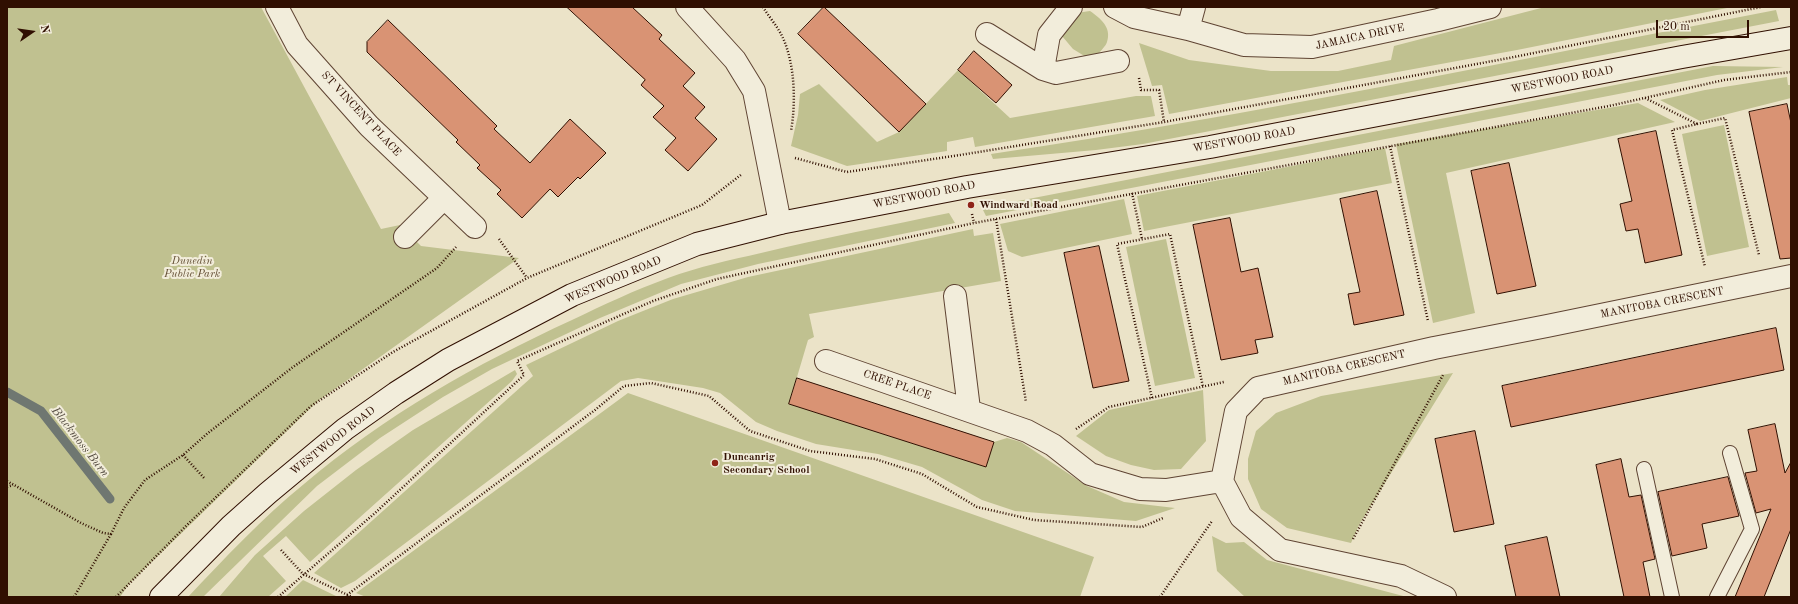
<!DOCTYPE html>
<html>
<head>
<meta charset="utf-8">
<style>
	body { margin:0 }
	#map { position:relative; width:1798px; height:604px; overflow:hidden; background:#ebe3c8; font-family:"Old Standard TT",serif }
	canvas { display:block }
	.frame { position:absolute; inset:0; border:8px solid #300f01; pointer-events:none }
	.north { position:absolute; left:12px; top:12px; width:40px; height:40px; -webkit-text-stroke:3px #f2eddb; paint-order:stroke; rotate:77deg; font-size:11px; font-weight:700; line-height:16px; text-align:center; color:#300f01 }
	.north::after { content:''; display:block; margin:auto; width:14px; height:18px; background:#300f01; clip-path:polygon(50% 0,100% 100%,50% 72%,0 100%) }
	.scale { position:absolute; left:1656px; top:20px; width:93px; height:18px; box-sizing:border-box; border:2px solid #300f01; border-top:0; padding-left:5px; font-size:12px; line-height:14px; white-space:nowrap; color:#300f01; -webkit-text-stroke:3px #f2eddb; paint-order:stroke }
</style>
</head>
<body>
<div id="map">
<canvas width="1798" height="604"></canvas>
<div class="frame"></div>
<div class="north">N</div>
<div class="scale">20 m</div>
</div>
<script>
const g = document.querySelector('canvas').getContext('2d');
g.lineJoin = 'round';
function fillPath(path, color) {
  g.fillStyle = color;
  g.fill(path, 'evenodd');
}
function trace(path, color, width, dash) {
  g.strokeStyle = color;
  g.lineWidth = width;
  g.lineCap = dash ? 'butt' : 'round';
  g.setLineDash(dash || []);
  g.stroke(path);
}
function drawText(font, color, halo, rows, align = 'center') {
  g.font = font + ' "Old Standard TT",serif';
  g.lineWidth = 4;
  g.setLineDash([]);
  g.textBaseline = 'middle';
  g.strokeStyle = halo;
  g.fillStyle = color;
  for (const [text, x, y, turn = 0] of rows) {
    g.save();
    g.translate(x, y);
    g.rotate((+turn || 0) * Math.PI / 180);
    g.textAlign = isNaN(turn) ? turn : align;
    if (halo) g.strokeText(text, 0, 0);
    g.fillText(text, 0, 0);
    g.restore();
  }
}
fillPath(new Path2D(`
	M7 7H261L381 229 400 225 421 246 519 258 318 401 129 584 120 597H7Z
	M1545 7H1732L1517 50 1169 114 1162 85 1152 86 1139 43 1189 60 1271 71H1338L1391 60 1394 46Z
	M1776 10 1779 21 1143 144 1096 150 993 159 991 154C1254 115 1515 60 1776 10Z
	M1090 11C1100 18 1112 27 1107 42 1106 46 1100 51 1098 55L1086 57 1073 49 1062 36 1076 13Z
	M1713 66 1783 67 1717 75 986 216 982 208Z
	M958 70 1010 118 1136 96H1151L1155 116 975 147 973 137 947 142V151L847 166 791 146 798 115 800 94 819 84 877 142 899 132Z
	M1787 77 1788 85H1791V98L1700 121 1660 100 1705 90Z
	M1638 103 1675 122 1446 173 1475 313 1433 323 1396 144Z
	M1724 125 1749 247 1707 256 1682 134Z
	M1385 148 1392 183 1144 231 1137 196Z
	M1124 199 1132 234 1022 257 1008 251 1000 224Z
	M949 213 955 223 758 264 681 284 600 318 492 369 443 397 380 438 317 486 203 597H188C225 558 262 518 304 484 384 416 476 364 572 320 603 305 635 290 668 278 698 267 730 260 761 253 823 238 886 226 949 213Z
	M973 229 974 236 993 233 1001 281 809 314 814 337 808 340 789 404 986 467 994 442 1007 438 1021 442 1087 486 1124 502 1175 508 1136 521 1015 511 982 500 922 467 878 454 816 444 777 431 756 422 720 393 703 388 638 378 621 381 355 581 341 588 314 573 533 376 526 365 618 321 673 299 748 277Z
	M1166 239 1195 378 1155 386 1126 247Z
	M515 370 517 374 512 381 310 562 286 536 263 556 286 581 268 597H219L255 555 304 511 356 470 413 430Z
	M1453 373 1359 525 1351 543 1287 528 1261 509 1248 479V459L1256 431 1276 413 1321 396Z
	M1203 390 1206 441 1181 469 1154 470 1131 465 1106 456 1076 436 1109 410Z
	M628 393 1094 557 1080 597H366L356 593Z
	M1212 536 1226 543 1244 542 1267 560 1407 597H1245L1217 571Z
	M303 580 338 597H285Z`), '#c0c190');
trace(new Path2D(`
	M7 392 41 411 110 499`), '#6f7771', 9);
const building = new Path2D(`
	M567 7H632L662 35 659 39 695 73 683 86 705 107 695 118 717 139 688 171 665 150 676 138 653 117 664 106 641 85 645 80Z
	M824 7 926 104 899 132 798 34Z
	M388 20 497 126 494 129 530 163 570 119 606 153 580 179 578 177 558 197 550 189 522 218 497 194 501 190 477 168 480 165 456 142 458 140 367 52V42Z
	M974 51 1012 85 996 103 958 70Z
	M1787 104 1791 123V258L1780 259 1749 112Z
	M1656 131 1682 255 1645 263 1638 229 1626 231 1620 204 1632 201 1618 139Z
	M1509 163 1536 286 1497 294 1471 171Z
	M1377 191 1404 315 1354 325 1348 294 1360 292 1340 199Z
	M1230 218 1241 272 1258 268 1273 337 1255 340 1258 353 1221 360 1193 225Z
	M1099 246 1129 381 1093 388 1064 253Z
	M1776 328 1784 370 1511 427 1502 386Z
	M797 378 994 442 986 467 789 404Z
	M1775 424 1785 473 1791 462V529L1764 597H1735L1771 509 1756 513 1745 473 1757 471 1748 430Z
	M1475 431 1494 524 1454 532 1435 439Z
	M1621 459 1629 497 1641 495 1655 559 1643 562 1650 597H1624L1596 465Z
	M1728 477 1739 516 1702 524 1707 548 1672 556 1658 492Z
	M1547 537 1560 597H1516L1505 546Z`);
fillPath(building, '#d99374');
trace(building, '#300f01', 1);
const lane = new Path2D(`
	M1644 469 1672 597
	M1717 597 1752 529 1730 453`);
const street = new Path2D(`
	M277 7 297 45 369 126 475 227
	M687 7 735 60 754 91 780 223
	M1115 7 1134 17 1188 29 1244 45 1312 47 1438 20 1490 7
	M1188 29 1194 7
	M987 34 1043 69 1056 73 1118 61
	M1043 69 1049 35 1071 7
	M405 237 444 198
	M955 296 969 409
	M826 361 1027 431 1053 445 1090 474 1140 489 1166 490 1222 481
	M1445 597 1401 576 1280 550 1241 517 1222 481 1236 411 1258 388 1434 348 1547 326 1791 276`);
const secondary = new Path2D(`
	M161 597 231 526 268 493 345 429 396 393 448 360 572 295 697 244 780 223 967 187 1210 147 1682 57 1791 38`);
trace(lane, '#5f4433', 16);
trace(street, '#5f4433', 24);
trace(secondary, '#300f01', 24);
trace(new Path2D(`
	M763 7C769 17 778 27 783 38 795 65 796 103 791 131
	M1139 78 1141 90H1159L1164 122
	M1645 98 1697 124 1672 130 1705 267
	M1697 124 1725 118 1759 255
	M1390 146 1428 321
	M795 158 847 172 960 155 1164 122 1509 58 1761 7
	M1132 193 1142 239
	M972 214 974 223
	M996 219 1026 402
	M499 239 527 278
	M1152 398 1117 244 1170 234 1203 387
	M1076 429 1109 407 1224 382
	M183 455 205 479
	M7 481 81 523 103 533 111 534 124 508 145 480 183 455 208 433 293 367 437 268 456 247
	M7 487 13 485
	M1353 539 1443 375
	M281 550 303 574 352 597
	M347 595 595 410 624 386 651 383 709 396 750 431 810 451 875 459 922 474 977 507 1034 520 1142 527 1163 518
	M74 597 111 534
	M116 597 186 526 311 406 393 352 527 278 702 205 742 174
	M278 597 375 513 524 375 517 361 653 301 717 279 974 223 1609 106 1724 80 1791 72
	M1160 597 1212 521`), '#300f01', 2.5, [1, 2]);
trace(lane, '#f2eddb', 14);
trace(street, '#f2eddb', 22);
trace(secondary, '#f2eddb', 22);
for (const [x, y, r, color] of [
	[971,205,4,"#8f2418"],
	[715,463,4,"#8f2418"]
]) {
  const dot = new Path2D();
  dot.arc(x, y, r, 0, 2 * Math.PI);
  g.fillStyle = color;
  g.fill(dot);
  trace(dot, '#f2eddb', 1.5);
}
drawText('11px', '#300f01', '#f2eddb', [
	["JAMAICA DRIVE",1360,37,-12],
	["WESTWOOD ROAD",1562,80,-11],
	["ST VINCENT PLACE",361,114,47],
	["WESTWOOD ROAD",1244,140,-10],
	["WESTWOOD ROAD",924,195,-11],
	["WESTWOOD ROAD",613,280,-23],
	["MANITOBA CRESCENT",1662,303,-11],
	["MANITOBA CRESCENT",1344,368,-13],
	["CREE PLACE",897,385,19],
	["WESTWOOD ROAD",333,441,-38]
]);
drawText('bold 11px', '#300f01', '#f2eddb', [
	["Windward Road",979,205],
	["Duncanrig",723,457],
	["Secondary School",723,470]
], 'left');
drawText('italic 11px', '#624d33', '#f2eddb', [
	["Dunedin",192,261],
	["Public Park",192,274]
]);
drawText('italic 12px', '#554c42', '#f2eddb', [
	["Blackmoss Burn",80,442,52]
]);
</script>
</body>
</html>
